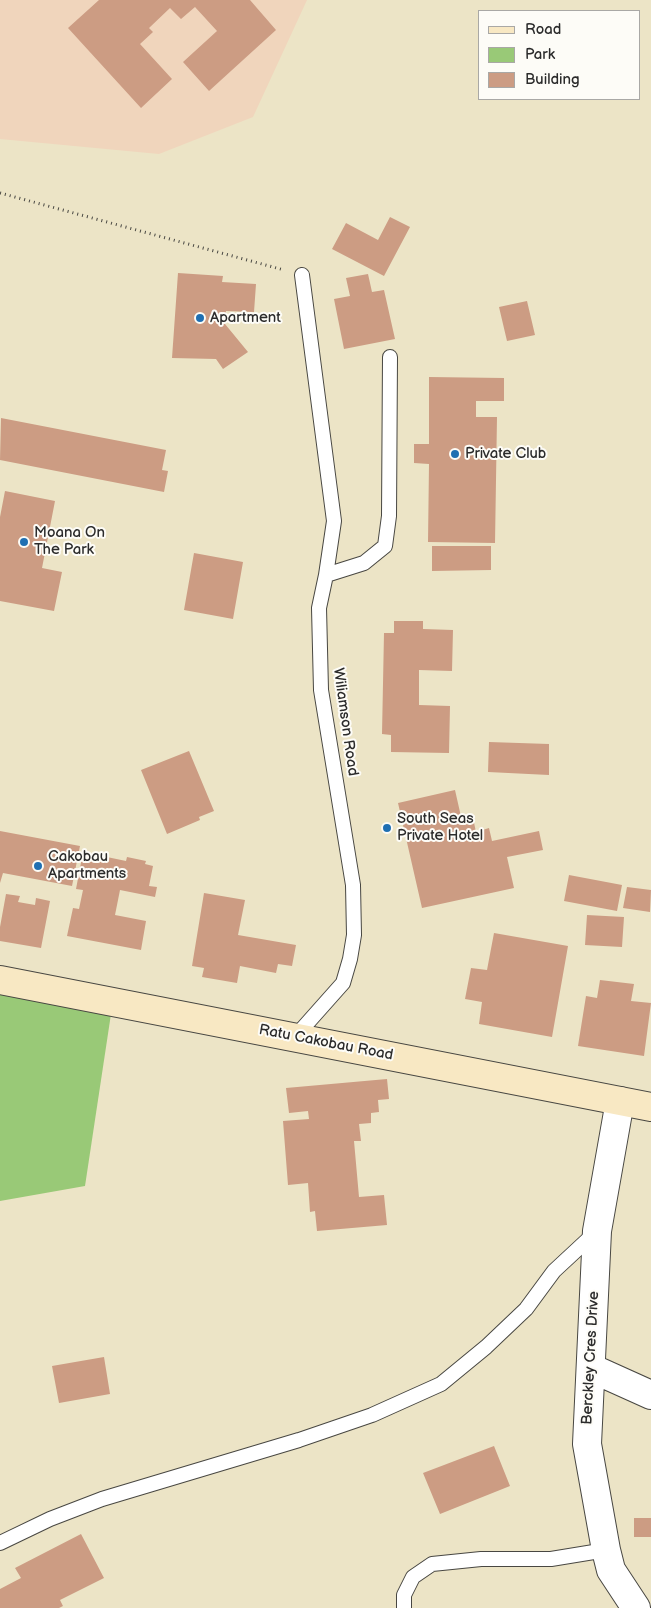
<!DOCTYPE html>
<html>
<head>
<meta charset="utf-8">
<style>
	body { margin:0 }
	#map { position:relative; width:651px; height:1608px; overflow:hidden; background:#ece4c6; font-family:"Balsamiq Sans",sans-serif }
	canvas { display:block }
	.legend { position:absolute; left:478px; top:10px; width:162px; height:90px; box-sizing:border-box; background:#fdfcf7; border:1px solid #a9a8a5; margin:0; padding:6px 9px; list-style:none; font-size:15px; color:#2b2b2b }
	.legend li { display:flex; align-items:center; gap:10px; height:25px }
	.legend b { width:25px; border:1px solid #a9a8a5 }
</style>
</head>
<body>
<div id="map">
<canvas width="651" height="1608"></canvas>
<ul class="legend">
<li><b style="height:6px;background:#f8e8c3"></b>Road</li>
<li><b style="height:14px;background:#99c977"></b>Park</li>
<li><b style="height:14px;background:#cc9c83"></b>Building</li>
</ul>
</div>
<script>
const g = document.querySelector('canvas').getContext('2d');
g.lineJoin = 'round';
function fillPath(path, color) {
  g.fillStyle = color;
  g.fill(path, 'evenodd');
}
function trace(path, color, width, dash) {
  g.strokeStyle = color;
  g.lineWidth = width;
  g.lineCap = dash ? 'butt' : 'round';
  g.setLineDash(dash || []);
  g.stroke(path);
}
function drawText(font, color, halo, rows, align = 'center') {
  g.font = font + ' "Balsamiq Sans",sans-serif';
  g.lineWidth = 4;
  g.setLineDash([]);
  g.textBaseline = 'middle';
  g.strokeStyle = halo;
  g.fillStyle = color;
  for (const [text, x, y, turn = 0] of rows) {
    g.save();
    g.translate(x, y);
    g.rotate((+turn || 0) * Math.PI / 180);
    g.textAlign = isNaN(turn) ? turn : align;
    if (halo) g.strokeText(text, 0, 0);
    g.fillText(text, 0, 0);
    g.restore();
  }
}
fillPath(new Path2D(`
	M0 0H307L253 117 159 154 0 139Z`), '#f0d5bc');
fillPath(new Path2D(`
	M0 994 111 1014 85 1186 0 1201Z`), '#99c977');
fillPath(new Path2D(`
	M99 0H250L276 30 209 91 183 62 217 31 195 7 181 19 170 8 149 28 153 32 140 44 172 79 141 108 68 28Z
	M390 217 410 227 384 276 332 249 346 223 378 240Z
	M178 273 223 276 222 282 256 284 254 312 226 311 225 324 248 352 223 369 216 359 172 358Z
	M368 274 372 292 384 290 395 339 344 349 334 299 350 296 346 278Z
	M527 301 535 335 507 341 499 307Z
	M429 377 504 378V401H476V417H497L495 543 428 542 429 464 414 463V444H429Z
	M1 418 166 450 162 470 168 471 164 492 0 460Z
	M5 491 55 501 42 568 62 572 54 611 0 601V517Z
	M432 546H491V570L432 571Z
	M194 553 243 562 233 619 184 610Z
	M394 621H423V629L453 630 452 671 419 670V705L450 706 449 753 391 752V735L382 734 384 633H394Z
	M489 742 549 744V775L488 772Z
	M189 751 214 811 199 817 200 820 167 834 141 770Z
	M455 790 462 821 473 818 476 832 489 828 492 841 539 831 543 850 507 857 514 888 422 908 398 803Z
	M0 831 80 846 72 886 3 873 0 883Z
	M83 852 126 861 127 857 146 861 145 864 153 866 149 886 157 887 155 897 120 890 115 915 146 921 141 950 67 936 73 908 79 909 83 890 76 889Z
	M569 875 622 885 617 911 564 901Z
	M627 887 651 890 650 912 623 908Z
	M204 893 245 900 238 935 296 945 292 966 278 964 276 973 240 966 237 983 202 977 204 968 192 966Z
	M6 894 20 896 18 902 35 905 36 898 50 901 41 948 0 941V927Z
	M587 915 624 917 622 947 585 945Z
	M494 933 568 946 552 1037 479 1024 482 1002 465 999 471 968 487 970Z
	M600 980 634 984 631 1001 651 1003 644 1056 578 1046 586 996 597 998Z
	M387 1079 389 1099 378 1100 379 1112 371 1113V1123L359 1124 361 1141H354L359 1197 384 1195 387 1225 317 1231 315 1211 310 1212 308 1183 288 1185 283 1121 309 1119 308 1111 289 1113 286 1088Z
	M104 1357 110 1394 59 1403 52 1366Z
	M494 1446 510 1486 440 1514 423 1473Z
	M634 1518H651V1537H634Z
	M81 1534 104 1578 60 1600 63 1606 59 1608H0V1589L21 1578 15 1568Z`), '#cc9c83');
const service = new Path2D(`
	M326 575 364 563 385 546 389 516 390 357
	M295 1037 343 983 350 959 354 935 353 885 321 690 319 608 326 575 334 521 302 275
	M0 1543 50 1519 102 1499 299 1440 372 1415 441 1384 486 1347 526 1309 554 1271 596 1232
	M404 1608V1595L413 1577 432 1564 481 1559H551L606 1550`);
const minor = new Path2D(`
	M620 1101 597 1231 587 1444 606 1550 611 1570 636 1608
	M591 1368 651 1395`);
const secondary = new Path2D(`
	M0 980 651 1107`);
trace(service, '#484742', 16);
trace(minor, '#484742', 30);
trace(secondary, '#484742', 30);
trace(new Path2D(`
	M0 193 284 270`), '#484742', 3, [1, 4]);
trace(service, '#fff', 14);
trace(minor, '#fff', 28);
trace(secondary, '#f8e8c3', 28);
for (const [x, y, r, color] of [
	[200,318,5,"#1f6fb2"],
	[455,454,5,"#1f6fb2"],
	[24,542,5,"#1f6fb2"],
	[387,828,5,"#1f6fb2"],
	[38,866,5,"#1f6fb2"]
]) {
  const dot = new Path2D();
  dot.arc(x, y, r, 0, 2 * Math.PI);
  g.fillStyle = color;
  g.fill(dot);
  trace(dot, '#fdfcf7', 2);
}
drawText('15px', '#2b2b2b', '#fdfcf7', [
	["Apartment",210,318],
	["Private Club",465,454],
	["Moana On",34,533],
	["The Park",34,550],
	["South Seas",397,819],
	["Private Hotel",397,836],
	["Cakobau",48,857],
	["Apartments",48,874]
], 'left');
drawText('15px', '#2b2b2b', '#fdfcf7', [
	["Wiliamson Road",345,722,82],
	["Ratu Cakobau Road",326,1043,11],
	["Berckley Cres Drive",591,1358,-87]
]);
</script>
</body>
</html>
